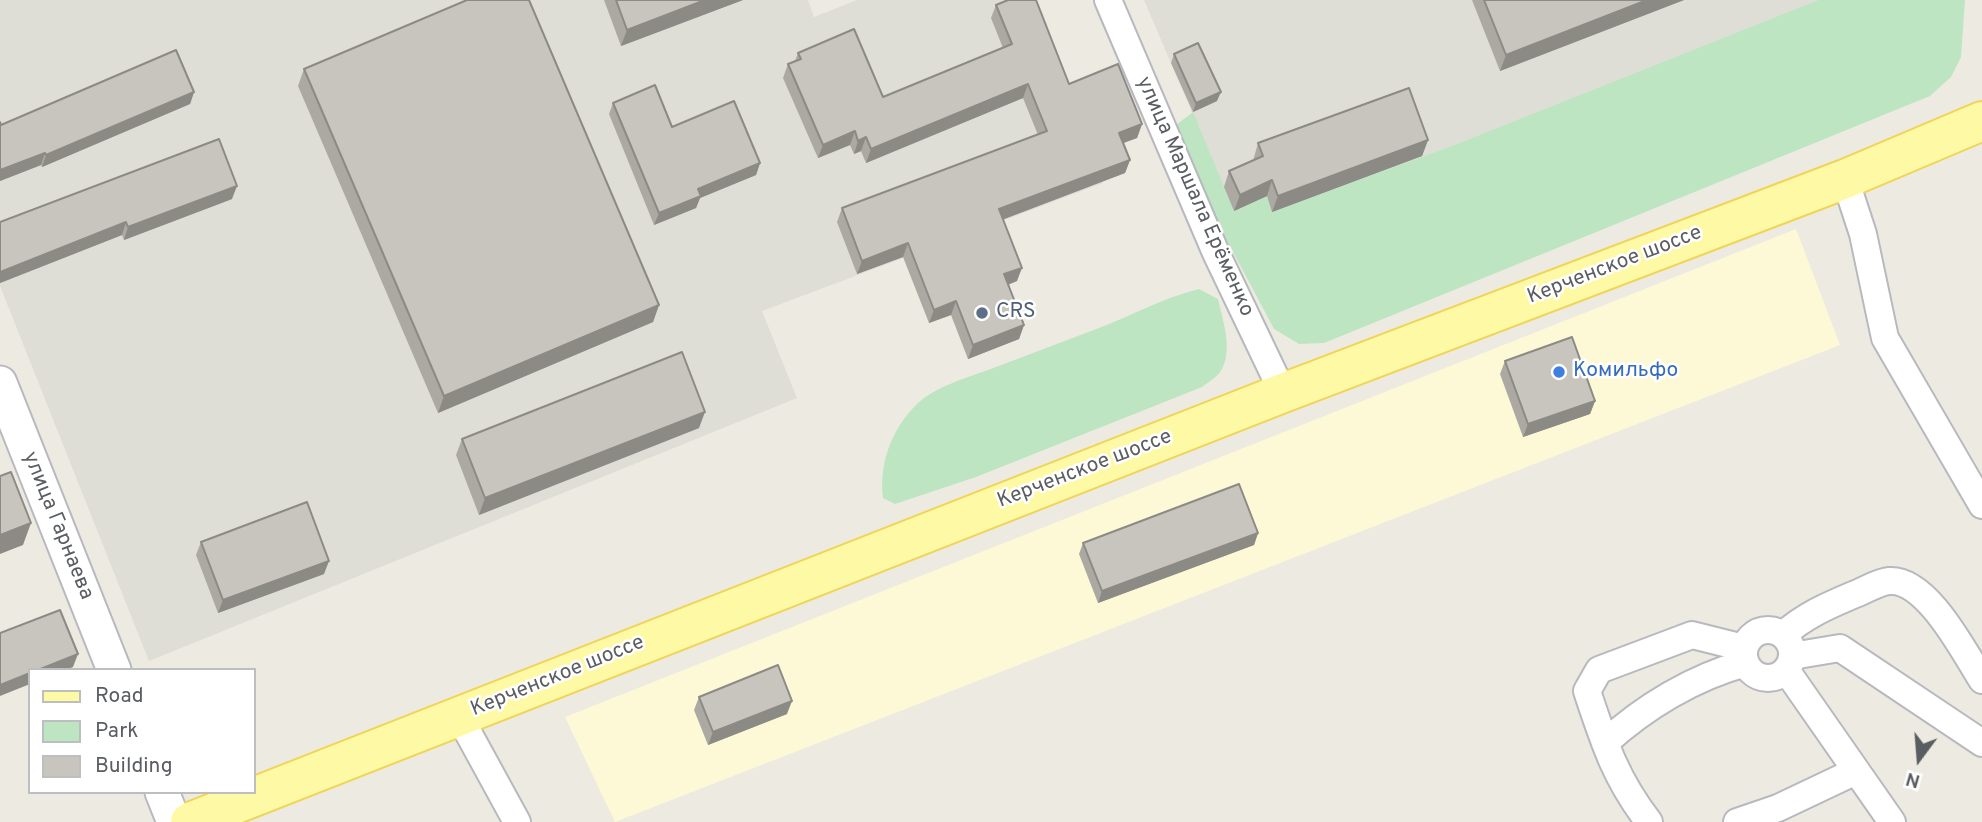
<!DOCTYPE html>
<html>
<head>
<meta charset="utf-8">
<style>
	body { margin:0 }
	#map { position:relative; width:1982px; height:822px; overflow:hidden; background:#edebe1; font-family:Overpass,sans-serif }
	canvas { display:block }
	.legend { position:absolute; left:28px; top:668px; width:228px; height:126px; box-sizing:border-box; background:#fff; border:2px solid #bdbec0; margin:0; padding:9px 12px; list-style:none; font-size:21px; color:#5a5d62 }
	.legend li { display:flex; align-items:center; gap:14px; height:35px }
	.legend b { width:35px; border:2px solid #bdbec0 }
	.north { position:absolute; left:1884px; top:724px; width:70px; height:70px; -webkit-text-stroke:5px #fff; paint-order:stroke; rotate:196deg; font-size:19px; font-weight:700; line-height:28px; text-align:center; color:#5a5d62 }
	.north::after { content:''; display:block; margin:auto; width:24px; height:32px; background:#5a5d62; clip-path:polygon(50% 0,100% 100%,50% 72%,0 100%) }
</style>
</head>
<body>
<div id="map">
<canvas width="1982" height="822"></canvas>
<ul class="legend">
<li><b style="height:9px;background:#fef9a5"></b>Road</li>
<li><b style="height:19px;background:#bde5c1"></b>Park</li>
<li><b style="height:19px;background:#c8c5be"></b>Building</li>
</ul>
<div class="north">N</div>
</div>
<script>
const g = document.querySelector('canvas').getContext('2d');
g.lineJoin = 'round';
function fillPath(path, color) {
  g.fillStyle = color;
  g.fill(path, 'evenodd');
}
function trace(path, color, width, dash) {
  g.strokeStyle = color;
  g.lineWidth = width;
  g.lineCap = dash ? 'butt' : 'round';
  g.setLineDash(dash || []);
  g.stroke(path);
}
function drawText(font, color, halo, rows, align = 'center') {
  g.font = font + ' Overpass,sans-serif';
  g.lineWidth = 5;
  g.setLineDash([]);
  g.textBaseline = 'middle';
  g.strokeStyle = halo;
  g.fillStyle = color;
  for (const [text, x, y, turn = 0] of rows) {
    g.save();
    g.translate(x, y);
    g.rotate((+turn || 0) * Math.PI / 180);
    g.textAlign = isNaN(turn) ? turn : align;
    if (halo) g.strokeText(text, 0, 0);
    g.fillText(text, 0, 0);
    g.restore();
  }
}
fillPath(new Path2D(`
	M1796 229 1840 345 615 822 565 717Z`), '#fdf8d5');
fillPath(new Path2D(`
	M0 0H808L814 17 857 0H1031L1103 183 762 311 797 398 149 661 0 286Z
	M1144 0H1818L1449 147 1272 212 1234 211Z`), '#deddd6');
fillPath(new Path2D(`
	M1818 0H1965L1961 57 1951 77 1930 96 1324 343 1299 344 1274 329 1216 220 1176 125 1193 112 1234 211 1267 196 1273 211 1449 147Z
	M1199 289 1218 299C1223 321 1234 352 1220 372 1216 378 1208 382 1202 387L976 477 895 504 883 498C879 464 891 430 916 405 932 388 966 378 988 370 1025 356 1062 342 1099 328 1133 315 1163 298 1199 289Z`), '#bde5c1');
const minor = new Path2D(`
	M1108 0 1216 253 1283 393
	M1845 179 1863 234 1885 338 1982 505
	M1744 654a24 24 0 1 1 48 0a24 24 0 1 1-48 0Z
	M1783 635C1804 616 1827 606 1853 595 1864 591 1878 582 1889 581 1927 578 1964 652 1982 680
	M1792 656 1840 648 1982 743
	M1786 670 1892 822
	M459 716 517 822
	M1605 743C1644 707 1694 677 1746 663
	M1649 822C1615 778 1604 742 1587 691L1599 670 1692 635 1744 648
	M1737 822 1778 808 1856 771`);
const tertiary = new Path2D(`
	M0 383 114 670
	M162 792 174 822`);
const primary = new Path2D(`
	M190 822 1283 393 1845 179 1982 121`);
trace(minor, '#b7b9be', 30);
trace(tertiary, '#b7b9be', 37);
trace(primary, '#f0d457', 42);
trace(minor, '#fff', 26);
trace(tertiary, '#fff', 33);
trace(primary, '#fef9a5', 38);
fillPath(new Path2D(`
	M604 0H743L621 46Z
	M1472 0H1684L1500 71Z
	M996 5 1069 84 1142 124 1137 138 1124 143 1130 160 1125 173 1003 219 1017 281 1008 285 1024 325 1019 339 968 359 951 315 929 323 903 257 857 274 837 222 842 208 1038 135 1023 98 866 163 861 151 854 154 850 145 818 158 783 78 788 64 795 61 798 53 883 97 1003 48 991 18Z
	M1174 54 1217 101 1193 112 1171 63Z
	M304 69 659 305 653 322 438 413 298 86Z
	M194 92 190 104 42 167 41 165 0 181V122L1 125Z
	M613 103 760 163 756 175 700 198 696 208 654 225 609 114Z
	M1428 140 1422 156 1272 212 1267 196 1234 211 1224 187 1229 171 1253 161 1258 143Z
	M232 199 124 240 122 235 0 283V222Z
	M1505 361 1595 401 1590 414 1523 437 1500 374Z
	M699 428 479 515 456 455 462 439Z
	M1258 533 1254 545 1098 603 1079 554 1083 543Z
	M201 542 324 574 218 613 196 555Z
	M699 697 787 714 708 745 694 710Z`), '#aca9a3');
fillPath(new Path2D(`
	M705 0H743L621 46 627 30Z
	M1647 0H1684L1500 71 1506 55Z
	M1028 84 1023 98 866 163 871 149Z
	M194 92 190 104 42 167 46 155Z
	M1221 92 1217 101 1193 112 1196 103Z
	M1142 124 1137 138 1114 146 1119 133Z
	M855 131 850 145 818 158 823 145Z
	M866 137 861 151 854 154 858 141Z
	M1428 140 1422 156 1272 212 1278 196Z
	M45 153 41 165 0 181V170Z
	M1130 160 1125 173 994 223 999 209Z
	M760 163 756 175 700 198 696 208 654 225 659 213 698 189Z
	M1272 180 1267 196 1234 211 1240 195Z
	M237 186 232 199 124 240 128 227Z
	M126 222 122 235 0 283V272Z
	M908 243 903 257 857 274 862 261Z
	M1022 268 1017 281 999 288 1004 274Z
	M956 301 951 315 929 323 934 310Z
	M659 305 653 322 438 413 444 396Z
	M1024 325 1019 339 968 359 973 345Z
	M1595 401 1590 414 1523 437 1528 424Z
	M705 412 699 428 479 515 485 498Z
	M31 523 23 545 0 554V535Z
	M1258 533 1254 545 1098 603 1102 591Z
	M329 561 324 574 218 613 223 600Z
	M78 654 73 667 66 670H38Z
	M30 673V684L0 696V685Z
	M792 701 787 714 708 745 713 732Z`), '#8c8a85');
const building = new Path2D(`
	M467 0H529L659 305 444 396 304 69Z
	M616 0H705L627 30Z
	M1008 0H1036L1069 84 1118 64 1142 124 1119 133 1130 160 999 209 1022 268 1004 274 1024 325 973 345 956 301 934 310 908 243 862 261 842 208 1047 131 1028 84 871 149 866 137 858 141 855 131 823 145 788 64 801 59 798 53 854 29 883 97 1012 44 996 5Z
	M1484 0H1647L1506 55Z
	M1198 43 1221 92 1196 103 1174 54Z
	M176 50 194 92 46 155 45 153 0 170V122L1 125Z
	M655 85 672 127 734 101 760 163 698 189 701 196 659 213 613 103Z
	M1409 88 1428 140 1278 196 1272 180 1240 195 1229 171 1263 156 1258 143Z
	M219 139 237 186 128 227 126 222 0 272V222Z
	M1572 337 1595 401 1528 424 1505 361Z
	M682 352 705 412 485 498 462 439Z
	M11 472 31 523 0 535V476Z
	M1239 484 1258 533 1102 591 1083 543Z
	M307 502 329 561 223 600 201 542Z
	M60 610 78 654 38 670H30V673L0 685V633Z
	M778 665 792 701 713 732 699 697Z`);
fillPath(building, '#c8c5be');
trace(building, '#8c8a85', 2);
for (const [x, y, r, color] of [
	[982,313,7,"#5c6f8a"],
	[1559,372,7,"#3f7fe0"]
]) {
  const dot = new Path2D();
  dot.arc(x, y, r, 0, 2 * Math.PI);
  g.fillStyle = color;
  g.fill(dot);
  trace(dot, '#fff', 2.5);
}
drawText('21px', '#5a5d62', '#fff', [
	["улица Маршала Ерёменко",1194,197,66],
	["Керченское шоссе",1615,266,-21],
	["Керченское шоссе",1085,470,-21],
	["улица Гарнаева",57,526,68],
	["Керченское шоссе",558,677,-22]
]);
drawText('21px', '#4e5e75', '#fff', [
	["CRS",996,313]
], 'left');
drawText('21px', '#366cbe', '#fff', [
	["Комильфо",1573,372]
], 'left');
</script>
</body>
</html>
